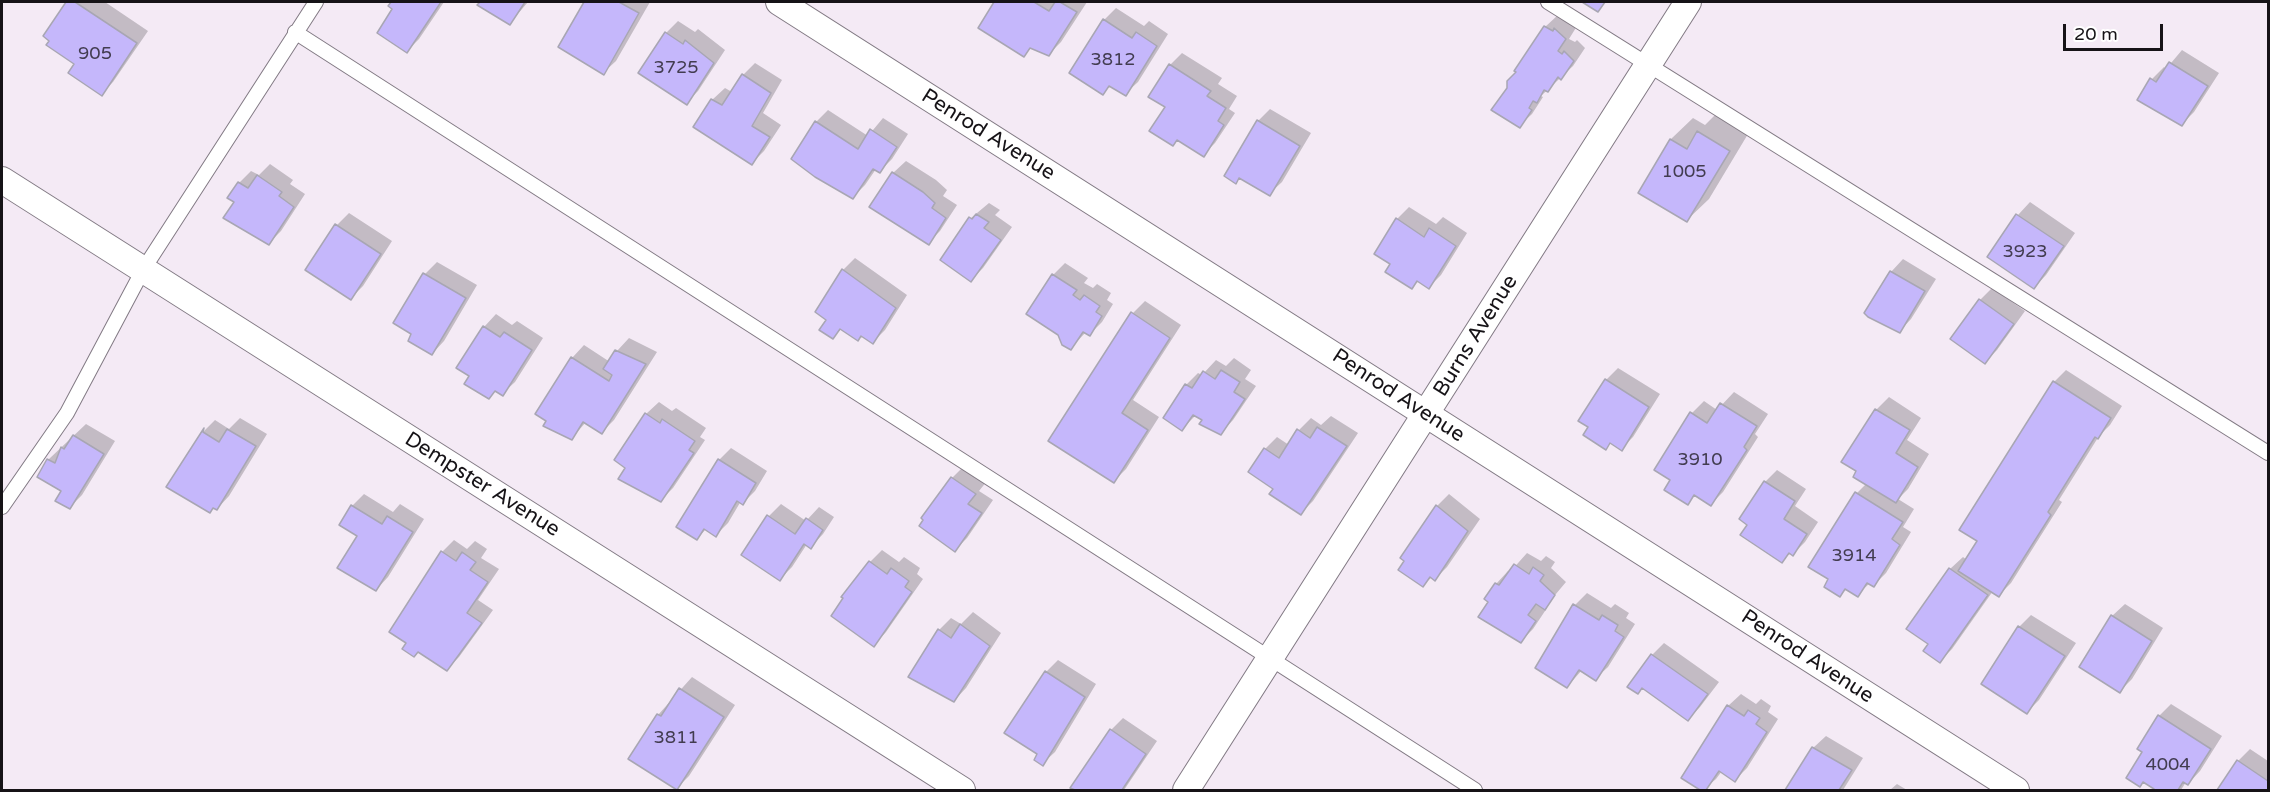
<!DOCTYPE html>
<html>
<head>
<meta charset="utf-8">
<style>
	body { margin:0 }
	#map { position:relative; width:2270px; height:792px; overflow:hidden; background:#f4eaf5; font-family:"Varela Round",sans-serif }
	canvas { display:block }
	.frame { position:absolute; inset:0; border:3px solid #161317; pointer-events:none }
	.scale { position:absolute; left:2063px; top:24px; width:100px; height:27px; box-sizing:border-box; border:3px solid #161317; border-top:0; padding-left:8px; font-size:18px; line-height:21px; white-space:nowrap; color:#161317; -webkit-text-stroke:4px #fff; paint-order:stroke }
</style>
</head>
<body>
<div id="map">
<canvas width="2270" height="792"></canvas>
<div class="frame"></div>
<div class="scale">20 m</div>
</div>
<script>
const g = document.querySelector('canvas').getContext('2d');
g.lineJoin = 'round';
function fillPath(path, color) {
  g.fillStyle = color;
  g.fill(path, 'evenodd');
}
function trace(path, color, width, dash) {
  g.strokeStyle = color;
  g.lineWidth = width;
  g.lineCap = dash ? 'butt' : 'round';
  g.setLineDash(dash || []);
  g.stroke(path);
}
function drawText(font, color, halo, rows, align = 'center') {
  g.font = font + ' "Varela Round",sans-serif';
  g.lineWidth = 4.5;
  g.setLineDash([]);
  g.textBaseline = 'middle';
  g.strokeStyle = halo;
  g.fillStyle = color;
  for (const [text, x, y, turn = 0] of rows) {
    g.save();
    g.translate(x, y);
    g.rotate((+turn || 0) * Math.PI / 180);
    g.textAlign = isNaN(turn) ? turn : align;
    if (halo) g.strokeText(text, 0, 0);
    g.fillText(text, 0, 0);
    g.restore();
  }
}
fillPath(new Path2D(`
	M68 2H105L148 31 113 82 101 94 77 63 45 36Z
	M393 2H444L419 39 407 51 394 9 390 6Z
	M481 2H528L510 23 480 4Z
	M586 2H650L616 61 603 73 560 47Z
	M995 2H1087L1061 42 1049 54 1032 47 1024 55 980 27Z
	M1116 8 1144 26 1149 21 1168 34 1138 82 1125 94 1111 85 1103 93 1104 20Z
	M1558 15 1577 26 1569 39 1575 42 1577 40 1585 48 1573 66 1541 96 1543 97 1532 114 1519 126 1518 72 1516 70 1545 27Z
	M678 21 695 32 698 29 725 50 698 91 686 103 666 33Z
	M2182 50 2219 73 2194 112 2182 124 2139 100 2152 79 2164 67 2166 69Z
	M1182 53 1222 78 1218 84 1237 96 1229 109 1235 113 1215 143 1203 155 1178 139 1173 145 1167 107 1170 65Z
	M755 63 782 80 763 113 781 125 764 151 752 163 695 127 712 100 725 88 732 92 743 75Z
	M1270 109 1311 133 1282 182 1269 194 1240 177 1235 182 1258 121Z
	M828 110 868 136 883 118 908 134 892 159 880 171 876 169 865 185 853 197 816 122Z
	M1720 110 1751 129 1709 199 1687 220 1640 192 1671 139 1693 118 1705 125Z
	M906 161 936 180 947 190 943 196 957 205 940 231 928 243 871 207 893 173Z
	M270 164 293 180 290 184 305 194 281 231 269 243 239 183 251 171 259 175Z
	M2030 202 2075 233 2046 275 2034 288 1989 257 2018 215Z
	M989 203 1000 210 995 215 1012 227 983 268 971 280V218Z
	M1409 207 1436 224 1443 217 1467 233 1441 275 1429 287 1419 281 1412 287 1393 264 1397 219Z
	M349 213 392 241 363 286 351 298 337 225Z
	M855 258 907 295 885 330 873 342 862 335 858 339 842 328 833 337 828 319 843 270Z
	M1903 259 1936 279 1911 319 1899 332 1866 313 1891 272Z
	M437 262 477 285 444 341 432 354 413 333 395 323 425 274Z
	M1065 263 1088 278 1084 283 1093 288 1097 284 1111 293 1107 300 1113 304 1102 322 1090 334 1086 332 1071 348 1053 275Z
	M1992 288 2025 311 1997 350 1985 362 1952 339 1980 300Z
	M1145 301 1181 325 1133 400 1159 417 1126 469 1114 481 1133 313Z
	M496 314 512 325 517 321 543 338 515 382 502 394 458 367 484 327Z
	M629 338 657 352 614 420 602 432 586 422 572 438 537 414 572 358 584 345 610 362 617 351Z
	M1234 358 1251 370 1245 379 1256 386 1233 420 1221 433 1196 415 1182 429 1186 385 1198 373 1202 375 1216 360 1226 366Z
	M1618 368 1660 394 1633 437 1621 449 1611 442 1606 448 1590 427 1606 380Z
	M2066 370 2122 406 2110 425 2099 436 2059 500 2062 502 2011 583 1999 595 1993 591 1952 649 1940 661 1930 644 1950 569 1963 557 1967 560 1979 541 2054 382Z
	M1734 392 1768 414 1755 434 1758 437 1723 492 1711 504 1696 495 1687 503 1672 480 1692 413 1704 401 1717 410Z
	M1889 397 1921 418 1907 440 1929 454 1908 489 1898 499 1914 509 1903 527 1911 532 1886 573 1874 585 1870 583 1857 595 1847 589 1840 595 1857 493 1867 483 1859 471 1843 462 1876 410Z
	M659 402 672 411 676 408 706 428 700 437 705 440 673 488 661 500 627 467 646 414Z
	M1331 416 1358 433 1313 501 1301 513 1276 488 1265 449 1277 437 1289 445 1299 430 1311 418 1321 425Z
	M240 418 267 434 229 496 217 509 214 507 210 511 203 432 215 420 229 429Z
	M86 424 115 441 82 495 70 507 63 491 39 476 49 459Z
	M731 448 767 471 755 491 743 503 741 501 728 523 716 535 706 529 697 539 719 460Z
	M964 466 987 481 979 491 993 500 967 538 955 550 952 478Z
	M1777 470 1806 489 1795 506 1818 522 1805 542 1793 554 1791 552 1782 561 1749 525 1765 482Z
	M364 494 393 512 400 504 424 519 388 577 376 590 352 506Z
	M1449 494 1480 519 1447 567 1435 579 1432 577 1423 585 1437 506Z
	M781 504 806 521 819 507 834 517 823 534 811 547 807 544 792 567 780 579 769 516Z
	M454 540 467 549 475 541 487 549 481 558 499 569 478 600 493 610 459 657 447 669 442 552Z
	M882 550 899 562 904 557 920 568 917 574 923 579 886 632 874 645 870 562Z
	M1527 553 1541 561 1546 556 1555 562 1551 568 1566 582 1545 607 1547 608 1533 629 1521 641 1486 599 1496 584 1508 571 1510 572Z
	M1587 593 1611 608 1615 604 1629 613 1626 618 1635 624 1608 667 1595 679 1582 670 1567 687 1537 667 1575 605Z
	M2125 604 2163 628 2132 679 2120 691 2081 667 2112 616Z
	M973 612 1001 633 966 688 954 701 939 630 951 618 961 624Z
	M2031 615 2076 643 2039 700 2027 712 2019 627Z
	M1664 643 1719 682 1700 707 1688 719 1643 687 1638 692 1652 655Z
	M1058 660 1096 684 1055 752 1042 764 1039 754 1046 672Z
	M692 677 735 705 689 776 677 788 658 715Z
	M1741 694 1756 704 1761 699 1771 706 1768 712 1778 719 1747 768 1735 780 1722 771 1716 779 1703 790 1683 777 1728 706Z
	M2171 704 2222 736 2200 771 2188 784 2186 782 2181 790H2154L2156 788 2144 781 2140 785 2144 752 2159 716Z
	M1123 718 1157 741 1124 790H1077L1073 787 1111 730Z
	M1826 736 1863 758 1843 790H1787L1813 748Z
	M2250 749 2268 761V790H2218L2238 761Z
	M1897 784 1907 790H1890Z`), '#0003');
const building = new Path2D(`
	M66 2H75L137 43 102 96 68 73 74 64 46 45 49 41 43 36Z
	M391 2H441L407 53 377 33 392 9 388 6Z
	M480 2H525L510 25 477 5Z
	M584 2H619L639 13 604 75 558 47Z
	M994 2H1034L1049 11 1055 2H1060L1077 12 1049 56 1030 48 1024 57 978 28Z
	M1582 2H1605L1598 12Z
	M1103 19 1132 38 1136 32 1157 46 1126 96 1109 86 1103 95 1069 73Z
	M1544 26 1553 31 1554 28 1566 39 1558 51 1562 54 1564 51 1574 61 1561 80 1558 77 1548 92 1544 90 1537 103 1533 101 1529 108 1532 110 1520 128 1491 110 1507 88V81L1516 72 1514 71Z
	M665 32 683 44 685 40 714 63 687 105 638 73Z
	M2169 62 2208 86 2182 126 2137 100 2150 78 2156 82Z
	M1169 64 1211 91 1207 96 1226 108 1218 121 1224 125 1204 157 1177 140 1173 146 1149 131 1165 107 1148 97Z
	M742 74 771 93 752 126 770 137 752 165 693 127 711 99 722 105Z
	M1257 120 1300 146 1270 196 1239 178 1236 184 1224 176Z
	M815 121 858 149 870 129 897 147 880 173 873 169 853 199 815 177 791 159Z
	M1697 131 1730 151 1687 222 1638 193 1670 139 1687 149Z
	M892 172 923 192 935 203 932 208 946 218 929 245 869 207Z
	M257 175 282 192 279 196 294 207 269 245 223 218 234 202 227 198 238 182 248 188Z
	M976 214 989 222 984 228 1001 240 971 282 940 260 969 217 972 219Z
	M2016 214 2064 246 2034 289 1987 257Z
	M1396 218 1424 237 1429 228 1456 246 1429 289 1417 281 1412 289 1385 272 1390 264 1374 254Z
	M335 224 381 254 351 300 305 270Z
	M842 269 896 308 873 344 861 336 858 341 840 329 833 339 819 330 826 320 815 312Z
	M1890 271 1925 291 1900 333 1868 317 1864 313Z
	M423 273 466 298 432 355 408 341 411 334 393 323Z
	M1052 274 1077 290 1073 295 1080 300 1084 295 1100 306 1096 312 1102 316 1090 336 1083 332 1071 350 1062 345 1058 335 1026 314Z
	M1979 299 2014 324 1985 364 1950 339Z
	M1131 312 1170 338 1122 413 1148 430 1114 483 1048 441Z
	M483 326 500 337 504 332 532 350 503 396 495 391 489 399 464 384 469 376 456 368Z
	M615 350 646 364 602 434 583 422 572 440 543 426 546 421 535 414 571 357 609 381 612 375 603 369Z
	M1221 370 1240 382 1234 392 1245 399 1221 435 1199 424 1202 420 1193 415 1182 431 1163 418 1185 384 1192 388 1203 371 1215 379Z
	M1605 379 1649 407 1622 451 1610 443 1606 450 1583 435 1588 427 1578 421Z
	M2053 381 2111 418 2098 439 2095 437 2048 512 2051 515 1999 597 1958 571 1977 541 1959 530Z
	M1720 403 1757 426 1744 447 1747 450 1711 506 1694 495 1688 505 1664 490 1670 480 1654 470 1690 412 1707 423Z
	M1875 409 1910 430 1896 453 1918 467 1896 503 1853 477 1856 471 1841 462Z
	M645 413 660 423 662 419 695 441 689 450 694 453 661 502 618 479 625 468 614 460Z
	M1317 427 1347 446 1301 515 1269 494 1273 489 1248 472 1264 448 1279 458 1297 429 1310 438Z
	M204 428 203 432 219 442 227 429 256 446 217 510 213 508 210 513 166 487Z
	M73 435 104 454 70 509 55 501 61 491 37 477 47 459 55 463 61 447 64 449Z
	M718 459 756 483 743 505 737 501 716 537 704 529 697 540 676 527Z
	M951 477 976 494 968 504 982 513 955 552 919 526 923 520 921 518Z
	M1764 481 1795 501 1784 519 1807 534 1793 556 1789 553 1782 563 1740 535 1747 525 1739 519Z
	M1855 492 1903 522 1892 539 1900 545 1874 587 1867 583 1858 597 1845 589 1840 597 1824 587 1828 579 1808 567Z
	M351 505 382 524 387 516 413 532 376 591 337 568 357 536 339 525Z
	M1436 505 1468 531 1435 581 1430 577 1423 587 1398 570 1404 561 1400 558Z
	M767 515 795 534 806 518 823 530 811 549 804 544 780 581 741 555Z
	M441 551 456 561 462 552 476 562 470 570 488 582 467 613 482 623 447 671 418 652 414 657 402 649 406 643 389 632Z
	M869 561 887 574 891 568 909 581 905 587 912 592 874 647 831 616 843 598 841 597Z
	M1514 564 1529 574 1533 567 1544 575 1540 581 1555 595 1545 610 1536 604 1528 615 1536 621 1521 643 1478 617 1488 602 1484 599 1495 583 1499 585Z
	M1949 568 1988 595 1940 663 1923 651 1928 644 1906 629Z
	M1573 604 1599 620 1602 615 1618 625 1615 631 1624 637 1596 681 1579 670 1567 688 1535 668Z
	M2111 615 2152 641 2120 693 2079 667Z
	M960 624 990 646 954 702 908 677 938 629 951 638Z
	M2018 626 2065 656 2027 714 1981 684Z
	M1651 654 1708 694 1688 721 1642 688 1638 694 1627 687Z
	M1045 671 1085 697 1043 766 1034 760 1037 754 1004 733Z
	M679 688 724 717 677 790 628 759 657 714 661 716Z
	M1727 705 1744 716 1748 710 1760 718 1756 724 1767 732 1735 782 1719 771 1706 790H1700L1681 778Z
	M2158 715 2211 749 2188 785 2183 782 2178 790H2153L2154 789 2143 782 2140 787 2126 778 2142 752 2137 749Z
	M1110 729 1146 754 1122 790H1075L1070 788Z
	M1812 747 1852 770 1839 790H1785Z
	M2237 760 2268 781V790H2217Z`);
fillPath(building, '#c5b7fb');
trace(building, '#a8a6b3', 1.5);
const service = new Path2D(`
	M1548 2 2268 453
	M295 32 1475 790
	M2 507 67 413 143 270 316 2`);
const minor = new Path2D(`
	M779 2 2016 790
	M2 180 962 790
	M1186 790 1688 2`);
trace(service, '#827a84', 16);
trace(minor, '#827a84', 28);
trace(service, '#fff', 14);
trace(minor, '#fff', 26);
drawText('18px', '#423c50', null, [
	["905",95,54],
	["3812",1113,60],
	["3725",676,68],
	["1005",1684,172],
	["3923",2025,252],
	["3910",1700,460],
	["3914",1854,556],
	["3811",676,738],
	["4004",2168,765]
]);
drawText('21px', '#161317', '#fff', [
	["Penrod Avenue",988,135,32],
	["Burns Avenue",1476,336,-58],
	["Penrod Avenue",1398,396,33],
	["Dempster Avenue",482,485,32],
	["Penrod Avenue",1807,657,33]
]);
</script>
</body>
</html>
